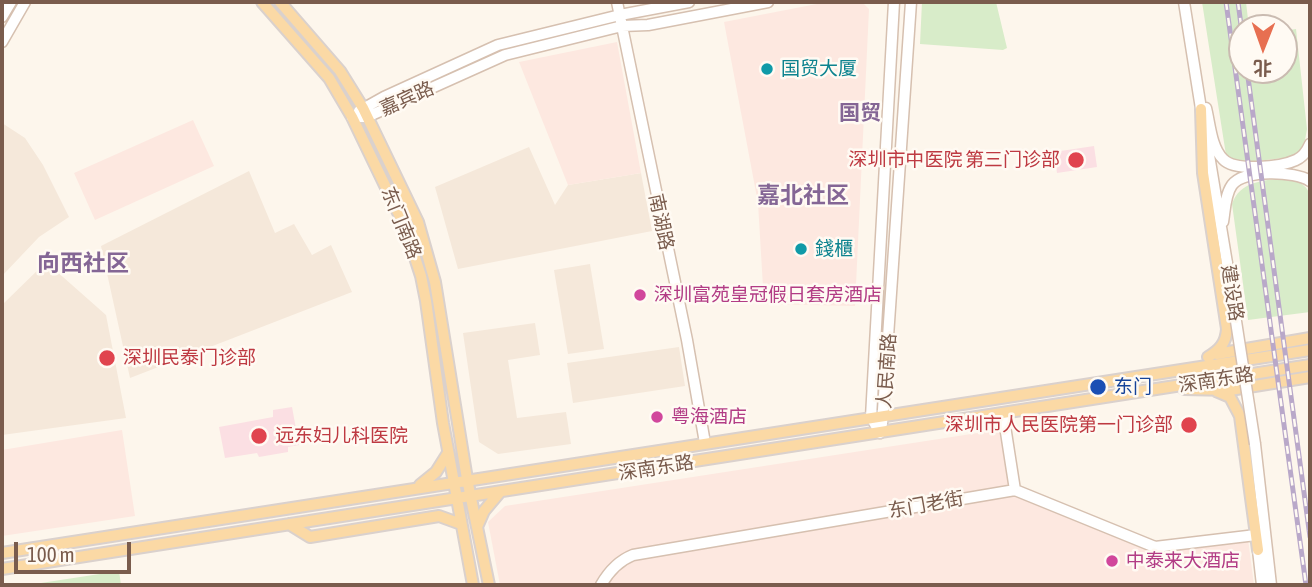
<!DOCTYPE html>
<html>
<head>
<meta charset="utf-8">
<style>
	body { margin:0 }
	#map { position:relative; width:1312px; height:587px; overflow:hidden; background:#fdf6ec; font-family:"Asap Condensed","Noto Sans SC",sans-serif }
	canvas { display:block }
	.frame { position:absolute; inset:0; border:4px solid #7a5c4d; pointer-events:none }
	.north { position:absolute; left:1228px; top:14px; width:70px; height:70px; box-sizing:border-box; background:#fffaf3; border:2px solid #cabbb1; border-radius:50%; rotate:181deg; font-size:19px; font-weight:700; line-height:28px; text-align:center; color:#7a5c4d }
	.north::after { content:''; display:block; margin:auto; width:24px; height:32px; background:#e76f51; clip-path:polygon(50% 0,100% 100%,50% 72%,0 100%) }
	.scale { position:absolute; left:14px; top:542px; width:117px; height:32px; box-sizing:border-box; border:4px solid #7a5c4d; border-top:0; padding-left:9px; font-size:21px; line-height:24px; white-space:nowrap; color:#7a5c4d; -webkit-text-stroke:5px #fffaf3; paint-order:stroke }
</style>
</head>
<body>
<div id="map">
<canvas width="1312" height="587"></canvas>
<div class="frame"></div>
<div class="north">北</div>
<div class="scale">100 m</div>
</div>
<script>
const g = document.querySelector('canvas').getContext('2d');
g.lineJoin = 'round';
function fillPath(path, color) {
  g.fillStyle = color;
  g.fill(path, 'evenodd');
}
function trace(path, color, width, dash) {
  g.strokeStyle = color;
  g.lineWidth = width;
  g.lineCap = dash ? 'butt' : 'round';
  g.setLineDash(dash || []);
  g.stroke(path);
}
function drawText(font, color, halo, rows, align = 'center') {
  g.font = font + ' "Asap Condensed","Noto Sans SC",sans-serif';
  g.lineWidth = 5;
  g.setLineDash([]);
  g.textBaseline = 'middle';
  g.strokeStyle = halo;
  g.fillStyle = color;
  for (const [text, x, y, turn = 0] of rows) {
    g.save();
    g.translate(x, y);
    g.rotate((+turn || 0) * Math.PI / 180);
    g.textAlign = isNaN(turn) ? turn : align;
    if (halo) g.strokeText(text, 0, 0);
    g.fillText(text, 0, 0);
    g.restore();
  }
}
fillPath(new Path2D(`
	M2 123 25 138 43 165 69 217 39 237 2 276Z
	M529 147 555 205 568 185 641 173 652 231 458 269 435 187Z
	M249 171 275 233 294 224 312 255 331 245 352 292 130 378 101 246Z
	M46 262 106 315 126 418 2 435V305Z
	M590 264 604 349 568 354 554 270Z
	M535 323 540 355 508 360 517 418 566 412 571 444 498 454 479 442 463 333Z
	M679 347 685 386 573 403 567 363Z`), '#f5e8da');
fillPath(new Path2D(`
	M827 2H862L869 9 855 306 764 304 758 203 724 22Z
	M617 42 641 173 568 185 519 62Z
	M193 120 214 166 95 220 74 173Z
	M1010 428 1020 488 1156 542 1247 531 1254 585H500L488 522 505 506Z
	M122 430 135 516 2 536V450Z`), '#fde8e0');
fillPath(new Path2D(`
	M1094 146 1097 167 1057 173 1054 152Z
	M292 407 299 445 288 447V452L259 457 257 453 225 458 219 427 273 417V410Z`), '#fbdfe3');
fillPath(new Path2D(`
	M922 2H996L1007 48 1003 50 920 44Z
	M1202 2H1246L1249 28H1242V70H1284V31L1296 29 1307 129 1305 140 1300 151 1293 157 1238 163 1231 160 1226 155Z
	M1284 178C1296 180 1306 183 1310 195V312L1248 320 1232 204C1240 181 1262 181 1284 178Z
	M119 571 121 585H28Z`), '#d8ecc9');
const secondary = new Path2D(`
	M617 2 687 340 705 443
	M1184 2 1202 115
	M2 17 11 2
	M2 42 25 2
	M1206 108C1210 124 1211 147 1223 159 1235 172 1281 167 1296 160 1303 157 1307 151 1310 144
	M359 111 384 97 498 45 620 15 689 2
	M352 117H367L505 55 622 26 648 25 768 2
	M1206 137 1227 263
	M1223 222C1225 210 1225 195 1232 185 1244 169 1295 171 1310 181
	M1003 413 1015 490
	M882 424 911 2
	M880 433 871 417 894 2
	M1255 444 1271 585
	M1258 550 1262 585
	M601 585C609 571 618 561 633 555L1015 490 1155 547 1256 535`);
const primary = new Path2D(`
	M262 2 329 78 352 117 405 227 421 276 426 301 443 423 473 585
	M280 2 340 71 363 108 418 222 435 282 467 479 489 585
	M1201 109 1203 173 1227 329C1226 343 1220 350 1208 357
	M1217 354 1310 338
	M1184 389 1230 390 1310 377
	M1216 391 1230 397 1240 416 1258 550
	M420 485 436 472 448 453
	M289 524 310 537 439 516 461 524
	M477 527 484 511 500 492
	M2 553 1310 350
	M2 569 1310 365`);
trace(secondary, '#d6c0b0', 13);
trace(primary, '#dad1cd', 14);
trace(secondary, '#fff', 10);
trace(primary, '#fbd9a5', 10);
const rail = new Path2D(`
	M1226 2 1306 585
	M1238 2 1242 33
	M1247 70 1310 537`);
trace(rail, '#b9a8c9', 5);
trace(rail, '#fffaf3', 2.5, [8]);
const secondaryBridge = new Path2D(`
	M1227 263 1255 444`);
trace(secondaryBridge, '#d6c0b0', 13, []);
trace(secondaryBridge, '#fff', 10);
for (const [x, y, r, color] of [
	[767,69,7,"#0f9aa8"],
	[1076,160,9,"#e0444e"],
	[801,249,7,"#0f9aa8"],
	[640,295,7,"#d1479c"],
	[107,358,9,"#e0444e"],
	[1098,387,9,"#1a4fb4"],
	[657,417,7,"#d1479c"],
	[1189,425,9,"#e0444e"],
	[259,436,9,"#e0444e"],
	[1112,561,7,"#d1479c"]
]) {
  const dot = new Path2D();
  dot.arc(x, y, r, 0, 2 * Math.PI);
  g.fillStyle = color;
  g.fill(dot);
  trace(dot, '#fffaf3', 2.5);
}
drawText('19px', '#0d838f', '#fffaf3', [
	["国贸大厦",781,69],
	["錢櫃",815,249]
], 'left');
drawText('19px', '#7a5c4d', '#fffaf3', [
	["嘉宾路",407,99,-24],
	["南湖路",661,222,78],
	["东门南路",401,223,68],
	["建设路",1232,293,81],
	["人民南路",887,371,-86],
	["深南东路",1216,380,-9],
	["深南东路",656,468,-9],
	["东门老街",926,505,-10]
]);
drawText('19px', '#be3a42', '#fffaf3', [
	["深圳市中医院 第三门诊部",1060,160],
	["深圳民泰门诊部",123,358,"left"],
	["深圳市人民医院第一门诊部",1173,425],
	["远东妇儿科医院",275,436,"left"]
], 'right');
drawText('19px', '#b23c85', '#fffaf3', [
	["深圳富苑皇冠假日套房酒店",654,295],
	["粤海酒店",671,417],
	["中泰来大酒店",1126,561]
], 'left');
drawText('19px', '#164399', '#fffaf3', [
	["东门",1114,387]
], 'left');
drawText('bold 21px', '#846695', '#fffaf3', [
	["国贸",860,113]
]);
drawText('bold 23px', '#846695', '#fffaf3', [
	["嘉北社区",803,196],
	["向西社区",83,264]
]);
</script>
</body>
</html>
